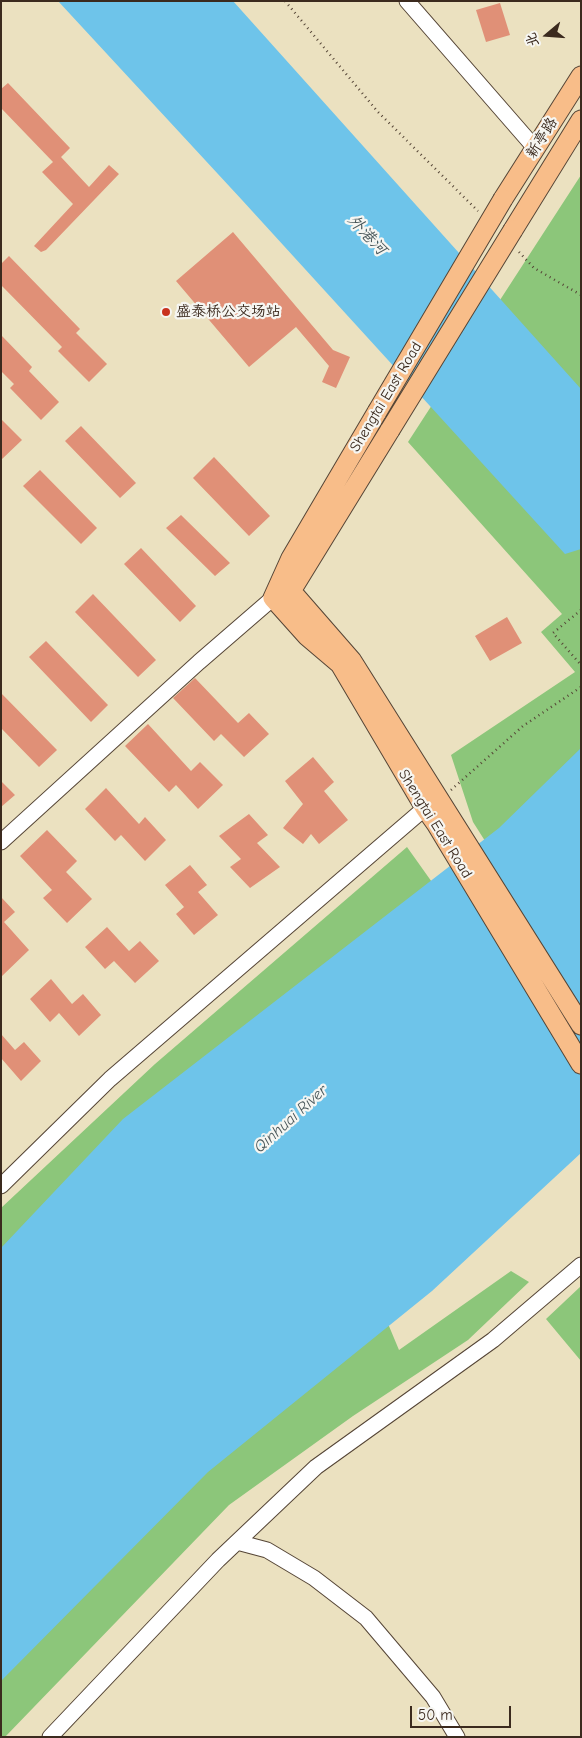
<!DOCTYPE html>
<html>
<head>
<meta charset="utf-8">
<style>
	body { margin:0 }
	#map { position:relative; width:582px; height:1738px; overflow:hidden; background:#ebe1c0; font-family:"Comic Neue","LXGW WenKai TC",sans-serif }
	canvas { display:block }
	.frame { position:absolute; inset:0; border:2px solid #3b2a1e; pointer-events:none }
	.north { position:absolute; left:522px; top:10px; width:50px; height:50px; -webkit-text-stroke:4px #f6f6f2; paint-order:stroke; rotate:252deg; font-size:14px; font-weight:700; line-height:20px; text-align:center; color:#3b2a1e }
	.north::after { content:''; display:block; margin:auto; width:18px; height:22px; background:#3b2a1e; clip-path:polygon(50% 0,100% 100%,50% 72%,0 100%) }
	.scale { position:absolute; left:410px; top:1706px; width:101px; height:22px; box-sizing:border-box; border:2px solid #3b2a1e; border-top:0; padding-left:6px; font-size:15px; line-height:18px; white-space:nowrap; color:#3b2a1e; -webkit-text-stroke:4px #f6f6f2; paint-order:stroke }
</style>
</head>
<body>
<div id="map">
<canvas width="582" height="1738"></canvas>
<div class="frame"></div>
<div class="north">北</div>
<div class="scale">50 m</div>
</div>
<script>
const g = document.querySelector('canvas').getContext('2d');
g.lineJoin = 'round';
function fillPath(path, color) {
  g.fillStyle = color;
  g.fill(path, 'evenodd');
}
function trace(path, color, width, dash) {
  g.strokeStyle = color;
  g.lineWidth = width;
  g.lineCap = dash ? 'butt' : 'round';
  g.setLineDash(dash || []);
  g.stroke(path);
}
function drawText(font, color, halo, rows, align = 'center') {
  g.font = font + ' "Comic Neue","LXGW WenKai TC",sans-serif';
  g.lineWidth = 4.5;
  g.setLineDash([]);
  g.textBaseline = 'middle';
  g.strokeStyle = halo;
  g.fillStyle = color;
  for (const [text, x, y, turn = 0] of rows) {
    g.save();
    g.translate(x, y);
    g.rotate((+turn || 0) * Math.PI / 180);
    g.textAlign = isNaN(turn) ? turn : align;
    if (halo) g.strokeText(text, 0, 0);
    g.fillText(text, 0, 0);
    g.restore();
  }
}
fillPath(new Path2D(`
	M581 175V992L473 822 451 755 575 672 541 632 562 614 408 442Z
	M407 847 439 892 268 1037 399 1350 511 1271 529 1282 468 1340 353 1416 229 1505 5 1737H1V1208L155 1064Z
	M581 1286V1361L546 1319Z`), '#8cc67a');
fillPath(new Path2D(`
	M58 1H233L581 389V549L565 554 242 200Z
	M581 748V1153L432 1291 208 1472 1 1681V1248L123 1119 499 828Z`), '#6ec4ea');
fillPath(new Path2D(`
	M500 3 510 35 486 42 476 10Z
	M8 83 70 148 61 157 89 187 109 165 119 174 46 250 41 252 34 246 73 204 42 172 53 162 1 108V89Z
	M233 232 333 350 350 357 336 388 322 382 329 366 296 327 249 367 176 281Z
	M9 256 80 329 76 333 107 364 89 382 58 351 62 347 1 285V264Z
	M1 335 32 367 29 371 59 402 41 420 10 388 14 384 1 371Z
	M1 419 22 440 1 460Z
	M81 426 136 483 120 498 65 441Z
	M214 457 270 516 249 536 193 478Z
	M40 470 97 528 81 544 23 486Z
	M181 515 230 563 215 576 166 528Z
	M141 548 196 606 180 622 124 564Z
	M93 594 156 660 138 677 75 612Z
	M507 617 522 643 490 661 475 636Z
	M46 641 108 705 91 722 29 657Z
	M195 678 238 723 249 713 269 734 244 757 221 734 214 741 173 698Z
	M1 693 57 750 39 767 1 728Z
	M148 724 191 771 200 762 223 785 198 809 176 785 169 792 125 746Z
	M313 757 334 782 324 791 348 820 319 844 311 834 303 844 283 828 303 804 285 781Z
	M1 781 15 795 1 807Z
	M106 788 139 824 145 817 166 840 145 861 121 835 115 841 85 809Z
	M249 814 268 835 257 843 280 867 250 888 230 867 241 859 219 836Z
	M47 830 77 861 66 872 92 899 67 923 43 898 52 890 20 856Z
	M190 865 207 885 198 892 218 915 194 935 176 914 184 907 165 885Z
	M1 897 15 912 4 922 29 950 1 977Z
	M107 927 129 951 140 941 159 961 135 983 114 961 105 969 85 947Z
	M51 979 72 1004 83 994 101 1015 79 1036 59 1013 50 1022 30 999Z
	M1 1034 15 1050 24 1042 41 1061 21 1081 1 1058Z`), '#e09077');
const minor = new Path2D(`
	M407 1 535 148
	M1 842 199 662 273 598 283 594
	M1 1186 110 1079 425 808 434 803
	M237 1542 267 1550 314 1578 366 1618 433 1697 457 1737
	M50 1737 218 1560 316 1467 493 1340 581 1265`);
const major = new Path2D(`
	M503 199 581 76
	M513 230 581 120
	M377 412 291 558 273 598 307 636 340 664 425 808 437 825 581 1064
	M390 430 291 591 352 661 581 1025`);
trace(minor, '#554536', 17);
trace(major, '#554536', 21);
trace(new Path2D(`
	M285 1 378 112 478 211
	M519 252 534 268 581 295
	M581 610 553 633 581 665
	M451 790 523 726 581 687`), '#554536', 2.5, [1, 4]);
trace(minor, '#fff', 15);
trace(major, '#f8bd89', 19);
const majorBridge = new Path2D(`
	M377 412 503 199
	M390 430 513 230`);
trace(majorBridge, '#554536', 21, []);
trace(majorBridge, '#f8bd89', 19);
for (const [x, y, r, color] of [
	[166,312,5,"#c8321e"]
]) {
  const dot = new Path2D();
  dot.arc(x, y, r, 0, 2 * Math.PI);
  g.fillStyle = color;
  g.fill(dot);
  trace(dot, '#f6f6f2', 2);
}
drawText('15px', '#3b2a1e', '#f6f6f2', [
	["新亭路",542,138,-58],
	["Shengtai East Road",386,397,-59],
	["Shengtai East Road",435,824,58]
]);
drawText('15px', '#3b2a1e', '#f6f6f2', [
	["盛泰桥公交场站",176,312]
], 'left');
drawText('italic 16px', '#4a585b', '#f6f6f2', [
	["外港河",367,235,47],
	["Qinhuai River",291,1119,-42]
]);
</script>
</body>
</html>
